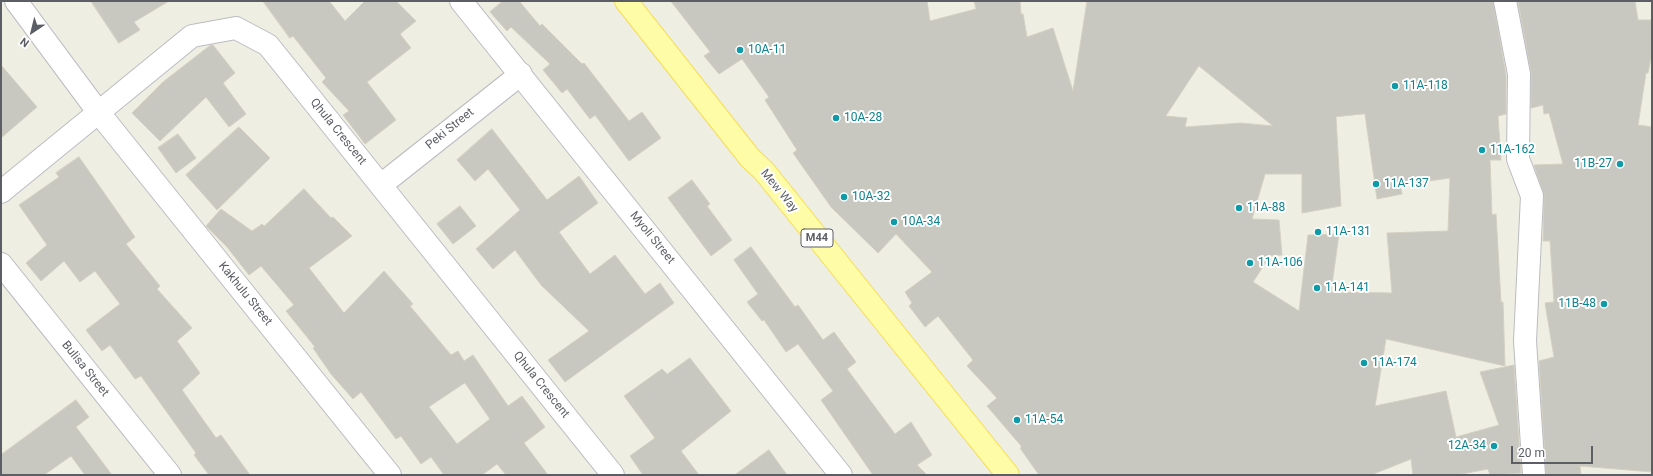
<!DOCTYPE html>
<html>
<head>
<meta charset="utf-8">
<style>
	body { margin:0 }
	#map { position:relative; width:1653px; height:476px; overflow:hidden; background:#efeee3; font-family:Roboto,sans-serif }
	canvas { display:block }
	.frame { position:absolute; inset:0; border:2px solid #5b5e64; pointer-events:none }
	.north { position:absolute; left:12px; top:12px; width:40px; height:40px; -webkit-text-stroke:3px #fff; paint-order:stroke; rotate:215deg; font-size:11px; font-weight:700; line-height:16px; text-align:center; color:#5b5e64 }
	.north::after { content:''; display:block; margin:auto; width:14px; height:18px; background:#5b5e64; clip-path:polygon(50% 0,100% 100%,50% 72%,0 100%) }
	.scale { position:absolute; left:1511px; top:446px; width:82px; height:18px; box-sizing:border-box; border:2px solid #5b5e64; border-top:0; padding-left:5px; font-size:12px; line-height:14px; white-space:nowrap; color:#5b5e64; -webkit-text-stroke:3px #fff; paint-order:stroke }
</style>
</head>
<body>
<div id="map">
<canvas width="1653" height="476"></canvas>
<div class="frame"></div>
<div class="north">N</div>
<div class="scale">20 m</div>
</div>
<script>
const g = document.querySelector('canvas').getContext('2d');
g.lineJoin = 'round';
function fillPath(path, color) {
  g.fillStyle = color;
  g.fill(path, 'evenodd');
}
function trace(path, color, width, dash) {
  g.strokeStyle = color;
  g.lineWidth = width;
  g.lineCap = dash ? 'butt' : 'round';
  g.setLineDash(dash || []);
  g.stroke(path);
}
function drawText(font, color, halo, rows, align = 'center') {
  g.font = font + ' Roboto,sans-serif';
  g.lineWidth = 4;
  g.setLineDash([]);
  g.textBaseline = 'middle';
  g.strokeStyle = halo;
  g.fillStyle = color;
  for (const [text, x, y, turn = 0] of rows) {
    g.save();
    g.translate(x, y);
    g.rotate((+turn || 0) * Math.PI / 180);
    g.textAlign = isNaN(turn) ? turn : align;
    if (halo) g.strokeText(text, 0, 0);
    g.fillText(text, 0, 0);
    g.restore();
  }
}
const building = new Path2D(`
	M91 1H169L134 22 140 30 119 43Z
	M263 1H329L345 21 365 1H396L416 21 400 34 411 48 367 82 396 120 365 144 343 115 349 111 322 82 326 78 293 36 290 38Z
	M503 1H519L540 26 542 24 582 64 584 63 629 121 642 112 661 138 629 161 595 115 590 119 567 89 562 93 543 70 550 64 511 27 507 31 490 12Z
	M671 1H927L930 21 976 9 974 1H1020L1021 14H1023L1027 37 1053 28 1073 91 1087 1H1493L1506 75V114L1498 116 1501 160H1490L1492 215 1496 214 1501 302H1503L1505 366 1386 339 1375 406 1446 391 1456 437 1499 425 1480 372 1514 365 1521 473 1490 475 1488 469 1456 475H1413L1411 459 1371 475H1039L1020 448 1022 447 987 406 997 398 967 366 973 360 938 316 925 327 909 306 912 303 905 292 932 272 896 234 878 253 831 207 793 153 797 150 765 100 769 97 742 59 719 74 704 56 710 52ZM1199 66 1273 126 1241 123 1185 127 1187 118 1166 116ZM1365 114 1377 199 1402 194 1400 185 1450 178 1448 231 1387 233 1392 293 1331 292 1339 234 1308 235 1299 311 1253 282 1270 256 1282 255 1279 220 1252 219 1265 174H1302V213L1341 206 1336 117Z
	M1518 1H1635L1638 20H1652V53L1648 73H1646L1638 125 1652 127V472L1580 466 1581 475H1546L1539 361 1554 357 1545 303 1554 302 1550 241H1543L1544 196 1534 165 1563 164 1549 113 1544 114 1543 105 1531 108V72Z
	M211 45H213L235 73 223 83 246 114 229 127 206 97 160 141 132 113 163 82Z
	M1 65 37 107 1 138Z
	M239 127 270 158 217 210 186 175Z
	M492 129 547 200 579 176 598 203 559 232 590 274 615 255 645 294 660 283 674 303 565 382 548 360 589 331 541 285 515 250 493 269 476 249 520 210 488 169 475 181 457 160Z
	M178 134 196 158 176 173 158 148Z
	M79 157 135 237 126 244 160 286 157 289 192 328 177 341 200 373 182 390 216 438 221 435 250 475H209L194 455 196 453 141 376 135 379 110 345 102 351 86 330 120 304 95 271 80 282 64 261 41 281 26 263 47 245 19 205 59 177 56 173Z
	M692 180 710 204 707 206 732 240 711 256 668 198Z
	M304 189 331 218 333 217 352 236 309 268 344 313 384 271 413 304 410 306 451 355 458 351 464 361 473 355 508 406 522 396 545 427 524 443 548 475H506L497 464 482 475H444L431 457 421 464 401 436 396 439 361 392 353 399 331 374 313 348 315 347 286 311 294 305 261 266 249 275 227 247 206 226 221 209 252 231 262 224 264 226ZM465 383 490 419 457 444 429 407Z
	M460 206 476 226 453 244 437 224Z
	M751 247 795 307 798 305 823 340 834 332 856 362 847 369 895 434 911 422 932 455 917 465 927 475H873L821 400 833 391 798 344 786 352 764 320 762 321 747 302 758 294 734 260Z
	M690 358 731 411 681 451 699 475H643L630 456 655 438 624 396 662 369 667 374Z
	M76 400 89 417 76 427 112 475H85L71 456 44 475H1V455Z
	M769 450 787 475H735Z`);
fillPath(building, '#c9c8c0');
trace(building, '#d3d0c1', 1);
const minor = new Path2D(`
	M16 1 99 113 390 475
	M461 1 841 475
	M1505 1 1519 74 1518 159 1532 196 1525 341 1534 475
	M381 185 521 74
	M1 192 192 36 236 28 268 45 613 475
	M1 264 170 475`);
const major = new Path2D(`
	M626 1 750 158 764 171 1008 475`);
trace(minor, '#bbbcc2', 24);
trace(major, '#f5dd56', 24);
trace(minor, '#fff', 22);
trace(major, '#fffca8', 22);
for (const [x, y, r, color] of [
	[740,50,4,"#0f9aa8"],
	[1395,86,4,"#0f9aa8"],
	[836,118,4,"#0f9aa8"],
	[1482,150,4,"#0f9aa8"],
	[1620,164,4,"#0f9aa8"],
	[1376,184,4,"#0f9aa8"],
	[844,197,4,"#0f9aa8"],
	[1239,208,4,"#0f9aa8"],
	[894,222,4,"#0f9aa8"],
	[1318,232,4,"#0f9aa8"],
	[1250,263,4,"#0f9aa8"],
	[1317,288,4,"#0f9aa8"],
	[1604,304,4,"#0f9aa8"],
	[1364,363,4,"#0f9aa8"],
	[1017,420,4,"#0f9aa8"],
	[1494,446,4,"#0f9aa8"]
]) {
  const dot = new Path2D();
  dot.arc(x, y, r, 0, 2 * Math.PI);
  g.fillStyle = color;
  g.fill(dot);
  trace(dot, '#fff', 1.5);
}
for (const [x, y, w] of [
	[817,238,32]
]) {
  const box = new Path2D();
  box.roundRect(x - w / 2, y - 9, w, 18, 3);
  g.fillStyle = '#fff';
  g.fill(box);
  trace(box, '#5b5e64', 1);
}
drawText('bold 11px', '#5b5e64', null, [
	["M44",817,238]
]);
drawText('12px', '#0d838f', '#fff', [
	["10A-11",748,50],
	["11A-118",1403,86],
	["10A-28",844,118],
	["11A-162",1490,150],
	["11B-27",1612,164,"right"],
	["11A-137",1384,184],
	["10A-32",852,197],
	["11A-88",1247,208],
	["10A-34",902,222],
	["11A-131",1326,232],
	["11A-106",1258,263],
	["11A-141",1325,288],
	["11B-48",1596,304,"right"],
	["11A-174",1372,363],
	["11A-54",1025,420],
	["12A-34",1486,446,"right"]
], 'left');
drawText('12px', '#5b5e64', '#fff', [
	["Peki Street",450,129,-39],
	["Qhula Crescent",338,132,51],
	["Mew Way",779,191,51],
	["Myoli Street",652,238,51],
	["Kakhulu Street",245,294,51],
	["Bulisa Street",85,369,51],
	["Qhula Crescent",541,385,51]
]);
</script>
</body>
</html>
